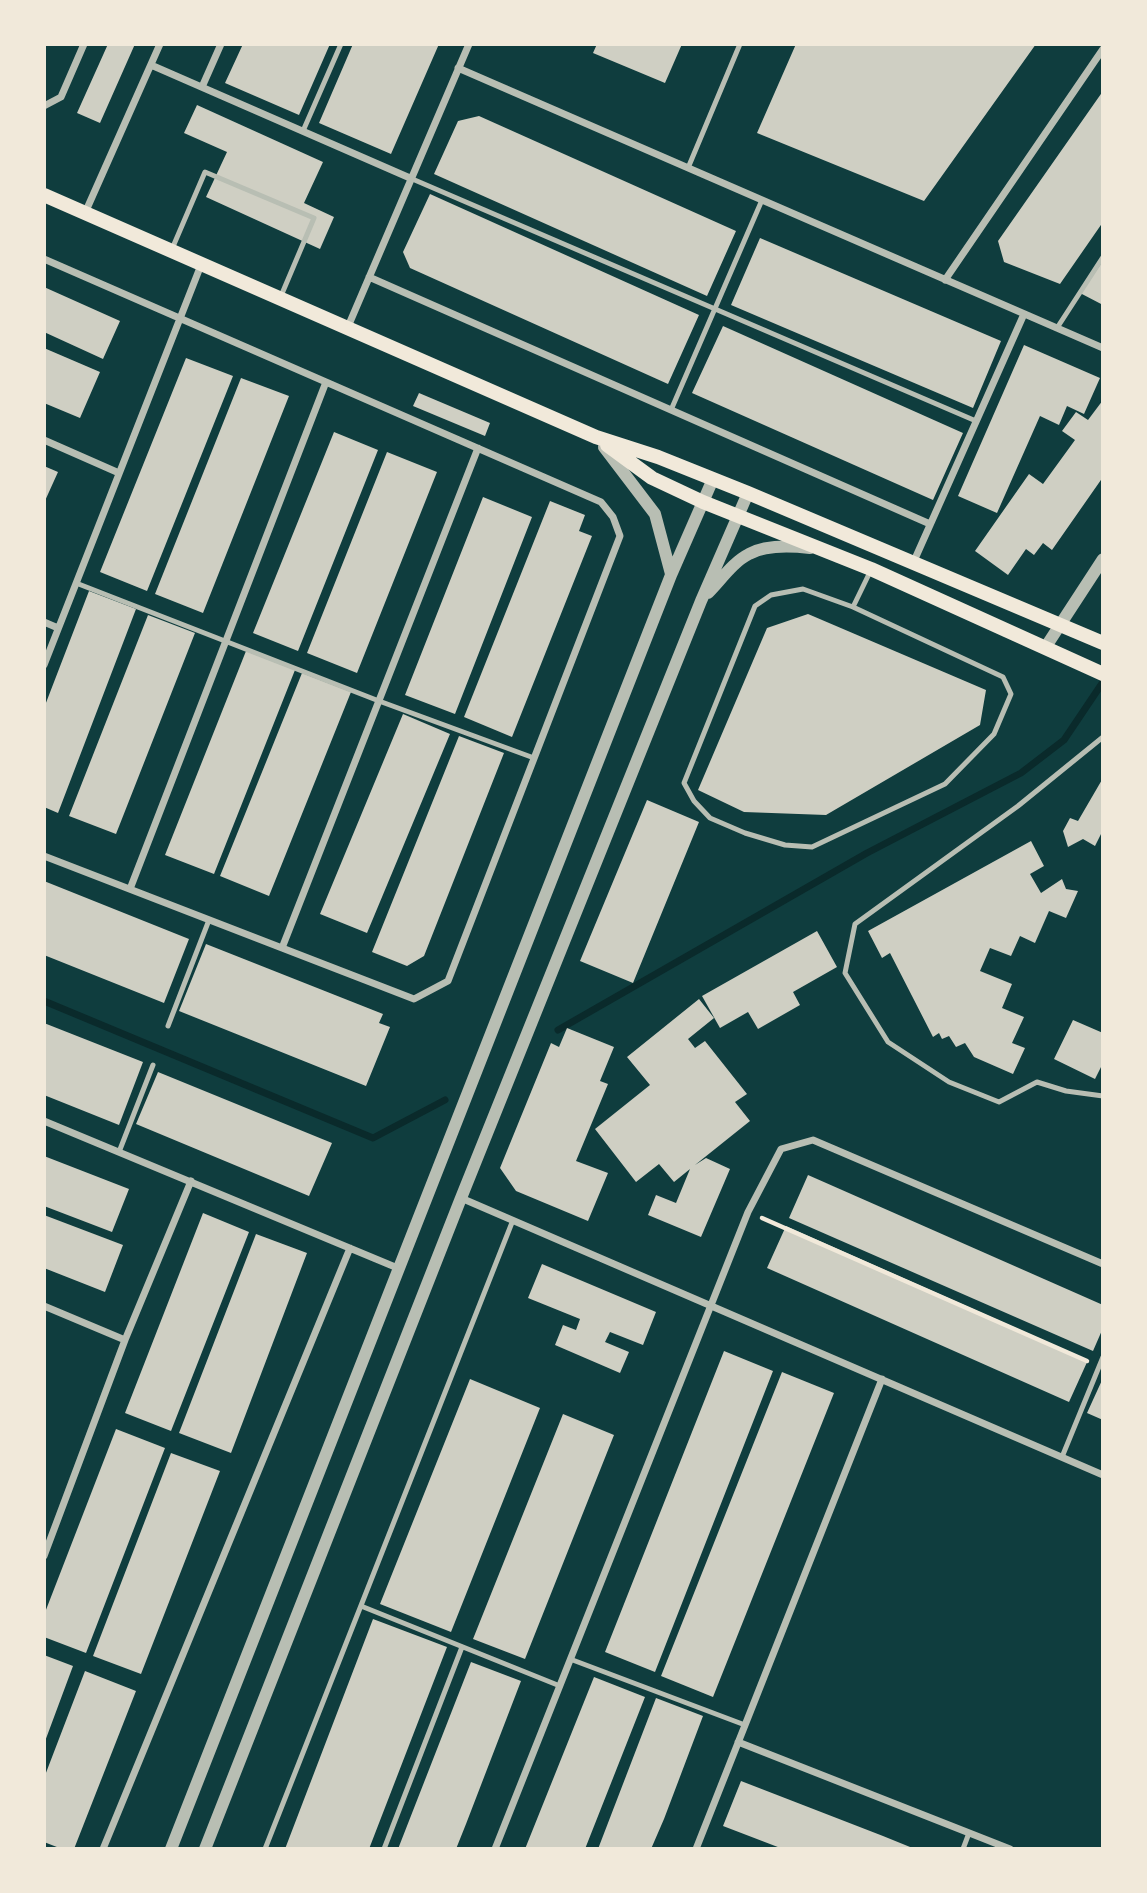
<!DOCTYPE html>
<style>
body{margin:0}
#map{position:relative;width:1147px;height:1893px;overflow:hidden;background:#0f3d3e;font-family:Bitter,serif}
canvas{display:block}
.frame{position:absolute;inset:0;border:46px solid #f1e9da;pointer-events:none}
</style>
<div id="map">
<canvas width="1147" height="1893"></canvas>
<div class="frame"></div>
</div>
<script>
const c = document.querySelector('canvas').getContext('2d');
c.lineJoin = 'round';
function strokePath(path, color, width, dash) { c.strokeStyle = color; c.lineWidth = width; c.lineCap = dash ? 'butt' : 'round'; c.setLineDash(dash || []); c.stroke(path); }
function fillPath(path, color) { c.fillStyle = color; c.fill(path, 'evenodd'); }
strokePath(new Path2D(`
 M 44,1001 L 373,1138 L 445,1100
 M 558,1030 L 867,853 L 1021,773 L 1064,740 L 1103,682`), '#0a2a2b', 7);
fillPath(new Path2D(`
 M 108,44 L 135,44 L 100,123 L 77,113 Z
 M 243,44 L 330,44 L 299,115 L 225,83 Z
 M 353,44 L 439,44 L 391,154 L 319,123 Z
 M 597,44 L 682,44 L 665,83 L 593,53 Z
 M 796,44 L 1036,44 L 924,201 L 757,133 Z
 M 1103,91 L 1103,222 L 1060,284 L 1004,262 L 998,241 Z
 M 197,105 L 323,162 L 304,203 L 334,217 L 320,249 L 206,197 L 227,152 L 184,133 Z
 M 479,116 L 736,231 L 707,296 L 434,174 L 458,121 Z
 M 430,194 L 699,315 L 668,384 L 410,268 L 403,252 Z
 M 760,238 L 1001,341 L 973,408 L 731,305 Z
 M 1103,261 L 1103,305 L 1080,293 Z
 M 44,287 L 120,321 L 103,359 L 44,332 Z
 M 723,326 L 963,433 L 933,500 L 692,393 Z
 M 1024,345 L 1100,378 L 1084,414 L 1067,406 L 1059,425 L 1040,416 L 997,513 L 958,496 Z
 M 44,348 L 100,372 L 80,418 L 44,403 Z
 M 186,358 L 233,376 L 147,591 L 100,572 Z
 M 241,378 L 289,396 L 203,613 L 155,594 Z
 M 419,393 L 490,423 L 485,436 L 413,406 Z
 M 1103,400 L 1103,477 L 1052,550 L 1043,543 L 1034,555 L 1026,549 L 1008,575 L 975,551 L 1029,474 L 1043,484 L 1075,440 L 1062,431 L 1076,412 L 1088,420 Z
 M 334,432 L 378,450 L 298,651 L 253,633 Z
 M 387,452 L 437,472 L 357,673 L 307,653 Z
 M 44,466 L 58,472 L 44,503 Z
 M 483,497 L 532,517 L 455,714 L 405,695 Z
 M 550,501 L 585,515 L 579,531 L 592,536 L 512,737 L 464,717 Z
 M 89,591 L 136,609 L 58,813 L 44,807 L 44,708 Z
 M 808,614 L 986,690 L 980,725 L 826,815 L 744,812 L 698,790 L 767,628 Z
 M 148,615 L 195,633 L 116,834 L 69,816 Z
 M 246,651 L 295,670 L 214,874 L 165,855 Z
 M 302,673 L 351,692 L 269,896 L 220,876 Z
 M 403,714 L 450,734 L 367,933 L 320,914 Z
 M 459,736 L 504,753 L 424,956 L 407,966 L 372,952 Z
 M 1103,778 L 1103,830 L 1095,846 L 1083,839 L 1068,847 L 1063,831 L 1070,818 L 1078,821 Z
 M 647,800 L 699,822 L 633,983 L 580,961 Z
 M 1031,841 L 1044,866 L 1030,874 L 1041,893 L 1062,879 L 1066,889 L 1078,891 L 1066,918 L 1049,911 L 1035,943 L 1020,936 L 1011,956 L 990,948 L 980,971 L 1012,984 L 1002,1008 L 1024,1017 L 1012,1043 L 1025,1048 L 1013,1074 L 974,1057 L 965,1043 L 956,1047 L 949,1036 L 942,1039 L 939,1033 L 933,1037 L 890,953 L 882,958 L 868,931 Z
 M 44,881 L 189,939 L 164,1003 L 44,955 Z
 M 817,931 L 837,967 L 793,992 L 800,1005 L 758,1029 L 748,1012 L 720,1028 L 702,996 Z
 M 206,944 L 383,1014 L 379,1023 L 390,1027 L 366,1086 L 179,1011 Z
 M 699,999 L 714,1018 L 688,1039 L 695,1048 L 705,1041 L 747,1094 L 735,1102 L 750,1121 L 695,1165 L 706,1158 L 730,1169 L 701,1237 L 648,1215 L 656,1195 L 676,1203 L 690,1169 L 674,1182 L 659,1164 L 636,1182 L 595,1129 L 650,1085 L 627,1057 Z
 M 1073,1020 L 1103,1033 L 1103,1063 L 1095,1079 L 1054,1059 Z
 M 44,1023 L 143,1062 L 119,1125 L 44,1095 Z
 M 567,1028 L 614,1047 L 600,1081 L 608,1084 L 576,1161 L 608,1173 L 588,1221 L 516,1191 L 500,1168 L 551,1043 L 559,1047 Z
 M 158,1072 L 332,1143 L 309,1196 L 136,1124 Z
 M 44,1156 L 129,1189 L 112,1232 L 44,1206 Z
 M 808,1175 L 1103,1305 L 1103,1328 L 1093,1351 L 789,1218 Z
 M 203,1213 L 249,1232 L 171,1431 L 125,1413 Z
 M 44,1215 L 123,1245 L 105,1292 L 44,1268 Z
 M 786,1226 L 1088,1360 L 1069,1402 L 767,1268 Z
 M 256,1234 L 307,1253 L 231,1453 L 179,1433 Z
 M 542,1264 L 656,1312 L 643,1345 L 610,1332 L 605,1342 L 629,1352 L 620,1373 L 555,1345 L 563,1325 L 576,1330 L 580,1319 L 528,1298 Z
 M 724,1351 L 773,1371 L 655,1672 L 605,1652 Z
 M 782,1372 L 834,1393 L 713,1697 L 661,1676 Z
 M 1103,1378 L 1103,1420 L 1087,1413 Z
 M 470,1379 L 540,1408 L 451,1632 L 380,1604 Z
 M 563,1414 L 614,1435 L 525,1659 L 473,1639 Z
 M 116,1429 L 165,1448 L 86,1653 L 44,1637 L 44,1615 Z
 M 171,1453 L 220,1471 L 141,1674 L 93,1656 Z
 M 373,1619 L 447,1647 L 369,1849 L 285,1849 Z
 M 44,1655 L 73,1666 L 44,1744 Z
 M 471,1662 L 521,1681 L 466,1824 L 456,1849 L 398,1849 Z
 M 85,1671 L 136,1691 L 74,1849 L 62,1849 L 44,1842 L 44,1778 Z
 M 594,1677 L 645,1697 L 585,1849 L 525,1849 Z
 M 656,1698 L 703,1716 L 664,1819 L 651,1849 L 598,1849 Z
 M 741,1781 L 883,1836 L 915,1849 L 783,1849 L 723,1826 Z`), '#cfcfc3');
strokePath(new Path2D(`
 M 762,1218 L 1087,1361`), '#f1e9da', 4.5);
strokePath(new Path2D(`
 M 303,131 L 341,44
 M 688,168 L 740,44
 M 410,178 L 976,421
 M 172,249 L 205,172 L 314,218 L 281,296
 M 1057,328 L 1103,257
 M 671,410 L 762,200
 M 76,583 L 379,701 L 534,758
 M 803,589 L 853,607 L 1003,677 L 1011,694 L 994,734 L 945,784 L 812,847 L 785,845 L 745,833 L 710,818 L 694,801 L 684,783 L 755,606 L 771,595 Z
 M 853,607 L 870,572
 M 1103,737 L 1018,806 L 855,924 L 845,973 L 888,1042 L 949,1082 L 999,1102 L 1037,1082 L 1066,1091 L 1103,1096
 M 168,1026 L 209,920
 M 119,1152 L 153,1065
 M 1062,1457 L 1103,1357
 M 361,1606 L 560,1686
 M 570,1659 L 745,1725
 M 265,1849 L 513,1220
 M 384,1849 L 462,1647
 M 963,1849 L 969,1833`), '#b8beb3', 5);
strokePath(new Path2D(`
 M 151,65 L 410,178
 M 458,68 L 1103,348
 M 202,87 L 221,44
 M 44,106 L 61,97 L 84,44
 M 85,213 L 160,44
 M 44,259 L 601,502 L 613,517 L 620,536 L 448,981 L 414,999 L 44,856
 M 369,277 L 930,524
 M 945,280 L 1103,49
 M 347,329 L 469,44
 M 44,440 L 119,473
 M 914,561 L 1024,314
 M 44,622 L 58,628
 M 44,665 L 201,265
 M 130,889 L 326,382
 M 282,948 L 478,448
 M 44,1121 L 400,1269
 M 461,1198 L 1103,1475
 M 44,1306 L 125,1340
 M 44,1556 L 125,1340 L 191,1181
 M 738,1742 L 1010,1849
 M 103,1849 L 350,1248
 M 495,1849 L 748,1212 L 781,1149 L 813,1140 L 1103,1264
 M 696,1849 L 882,1379`), '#b8beb3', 7);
strokePath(new Path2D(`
 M 604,447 L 655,514 L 671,574
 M 708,593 C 721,580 733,562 749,554 C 765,545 792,546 810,548
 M 1045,648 L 1103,559
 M 171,1849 L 671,575 L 713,479
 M 205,1849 L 461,1198 L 701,601 L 748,493`), '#b8beb3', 12);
strokePath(new Path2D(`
 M 44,195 L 596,437 L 658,457 L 748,493 L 1103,643
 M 607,445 L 652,478 L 703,502 L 871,569 L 1103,674`), '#f1e9da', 14);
</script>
